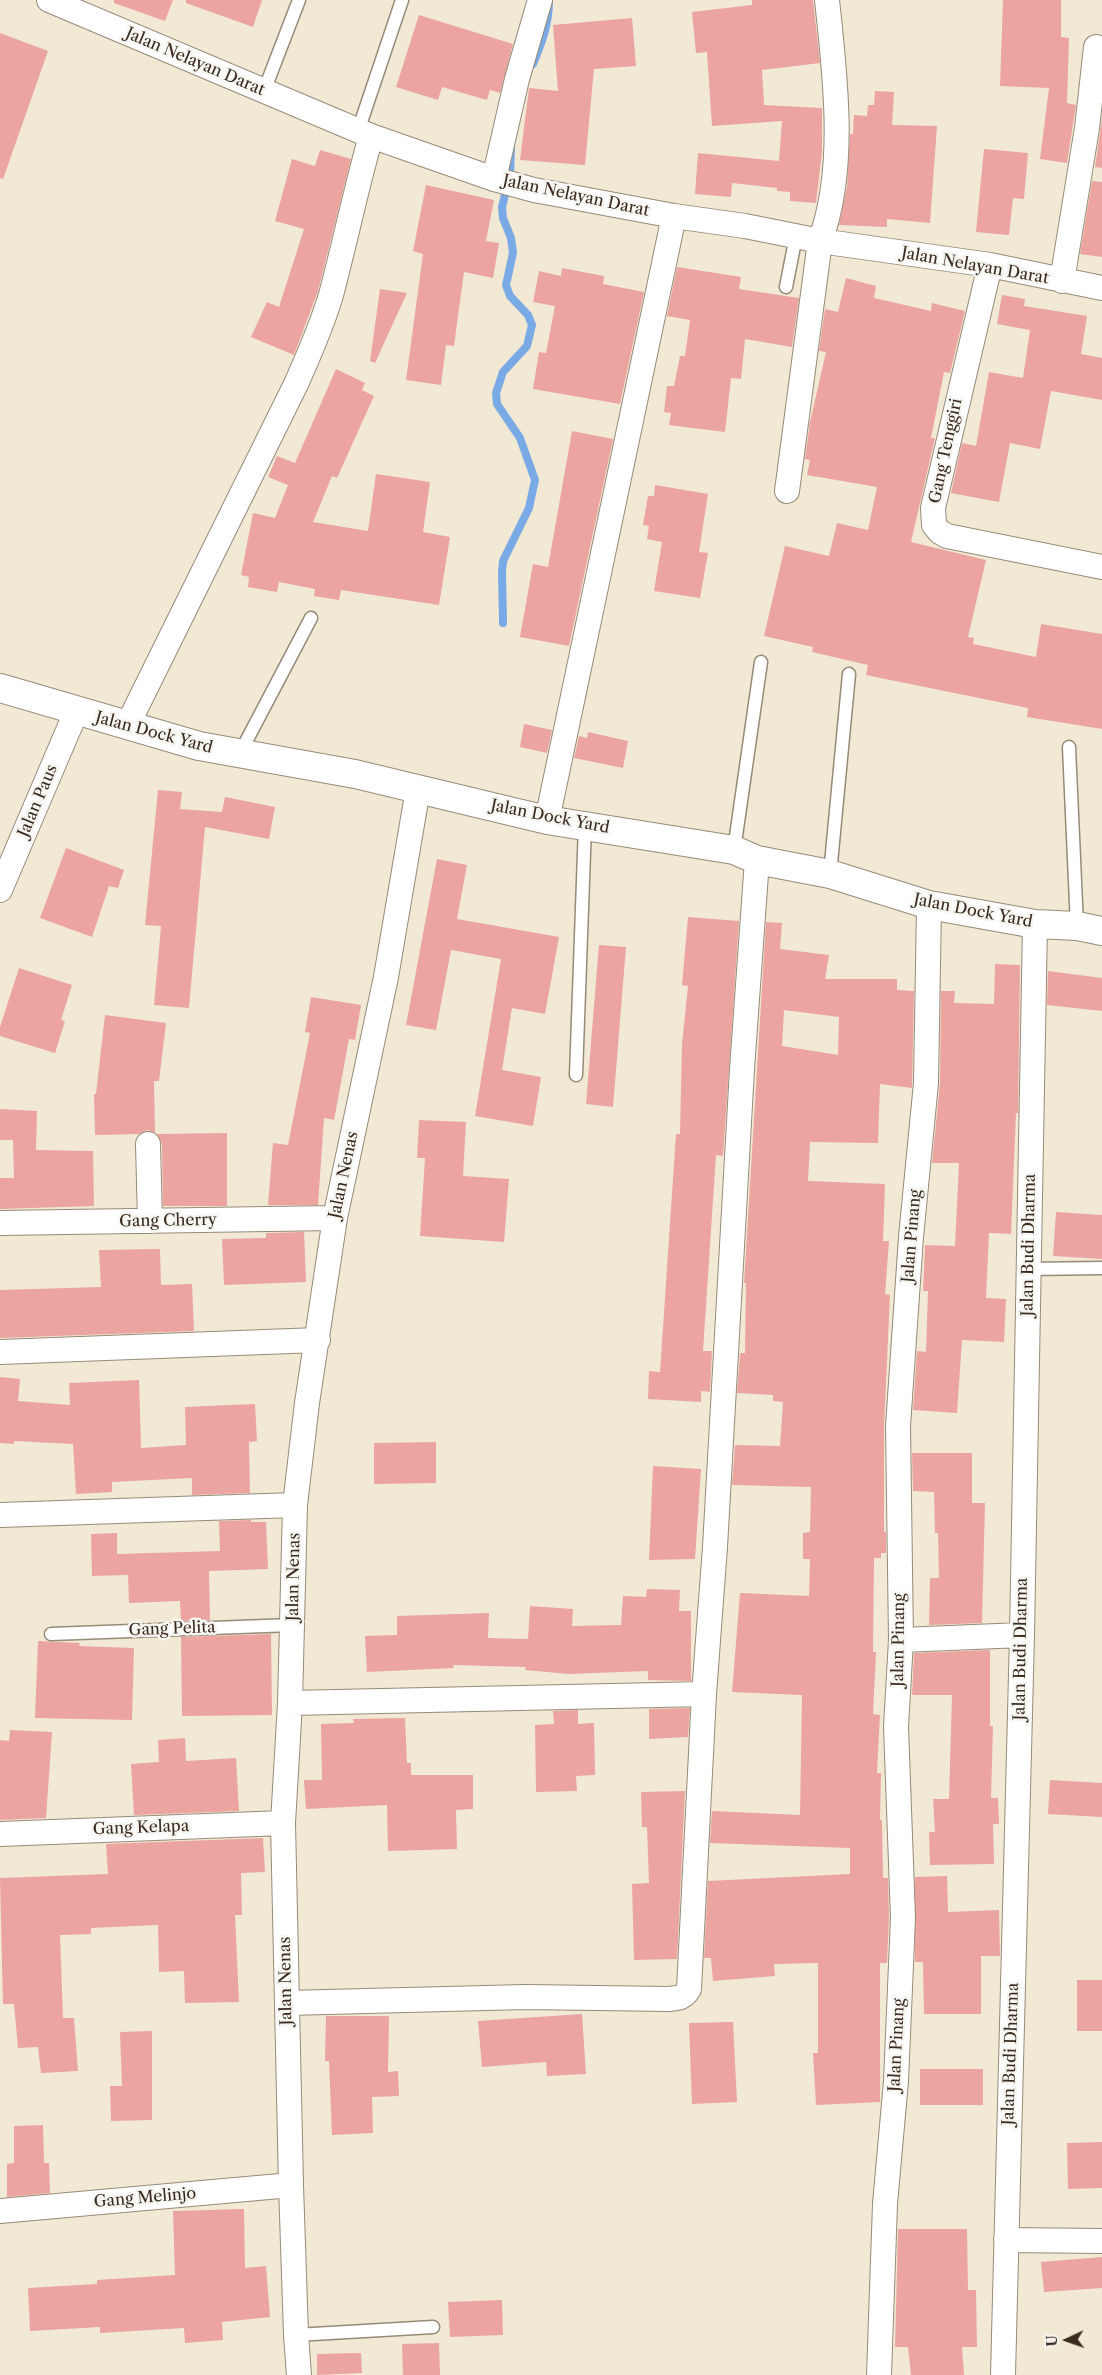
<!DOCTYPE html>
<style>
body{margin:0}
#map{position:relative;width:1102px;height:2375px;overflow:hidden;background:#f1e9d4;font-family:"Libre Caslon Text",serif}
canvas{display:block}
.north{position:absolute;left:1042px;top:2315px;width:50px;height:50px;-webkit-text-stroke:4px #f6f6f2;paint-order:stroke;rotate:267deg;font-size:14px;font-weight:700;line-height:20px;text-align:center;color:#3b2a1e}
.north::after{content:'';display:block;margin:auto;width:18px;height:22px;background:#3b2a1e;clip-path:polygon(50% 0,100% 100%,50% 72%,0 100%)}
</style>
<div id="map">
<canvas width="1102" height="2375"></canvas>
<div class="north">U</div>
</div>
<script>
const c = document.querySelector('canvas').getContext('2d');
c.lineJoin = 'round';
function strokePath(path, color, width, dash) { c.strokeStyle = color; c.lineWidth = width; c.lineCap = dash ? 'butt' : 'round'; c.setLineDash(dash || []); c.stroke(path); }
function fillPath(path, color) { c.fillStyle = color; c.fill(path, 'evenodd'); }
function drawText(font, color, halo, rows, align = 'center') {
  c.font = font + ' "Libre Caslon Text",serif'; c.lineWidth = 5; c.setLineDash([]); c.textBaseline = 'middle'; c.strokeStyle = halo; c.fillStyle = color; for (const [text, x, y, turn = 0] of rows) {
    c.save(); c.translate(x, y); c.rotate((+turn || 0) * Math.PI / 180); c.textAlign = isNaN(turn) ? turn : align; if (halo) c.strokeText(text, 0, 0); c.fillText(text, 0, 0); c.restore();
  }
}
strokePath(new Path2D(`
 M 533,64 C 542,42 549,24 549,1
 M 503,623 L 502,572 L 503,561 L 529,508 L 535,480 L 520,438 L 497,404 L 496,393 L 503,372 L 527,346 L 532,325 L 528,315 L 510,296 L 506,285 L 513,253 L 511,238 L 503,218 L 502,207 L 510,174 L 511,149`), '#7aaae5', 8);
fillPath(new Path2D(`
 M 114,0 L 173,0 L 165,21 L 114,3 Z
 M 186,0 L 262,0 L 253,27 L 186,3 Z
 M 752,0 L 813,0 L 820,63 L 762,70 L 764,105 L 822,108 L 822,152 L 816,203 L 790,201 L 790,192 L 777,191 L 777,188 L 732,183 L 731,197 L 695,194 L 698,153 L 779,161 L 782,121 L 712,126 L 707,52 L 696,53 L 692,12 L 752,5 Z
 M 1003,0 L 1061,0 L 1061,37 L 1069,38 L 1067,103 L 1076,105 L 1067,163 L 1040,159 L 1049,88 L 1000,86 Z
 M 419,15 L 513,44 L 500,93 L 490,90 L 487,100 L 442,87 L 438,100 L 396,87 Z
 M 632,18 L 636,66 L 594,69 L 585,165 L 520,160 L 529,88 L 558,91 L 553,25 Z
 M 0,33 L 48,51 L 3,179 L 0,178 Z
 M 875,91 L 894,92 L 892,125 L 937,126 L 930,223 L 887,219 L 887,227 L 839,225 L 847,186 L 850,134 L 853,134 L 854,115 L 867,116 L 868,105 L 874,105 Z
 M 1102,118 L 1102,168 L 1095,167 Z
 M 984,149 L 1028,153 L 1024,199 L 1013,198 L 1009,235 L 976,232 Z
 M 320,150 L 351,159 L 318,291 L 294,355 L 251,337 L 267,302 L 279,307 L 304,229 L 275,221 L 292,159 L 315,166 Z
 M 1092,181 L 1102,182 L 1102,257 L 1080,254 Z
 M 426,185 L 494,200 L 486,241 L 499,243 L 493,278 L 464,272 L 454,346 L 446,345 L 441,385 L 406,380 L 423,254 L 413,251 Z
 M 677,267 L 741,277 L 739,289 L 799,298 L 792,347 L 745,339 L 741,379 L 731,378 L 725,432 L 669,425 L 671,413 L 664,412 L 667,386 L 674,386 L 680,356 L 685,356 L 690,320 L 667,316 Z
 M 562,268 L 604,276 L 603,284 L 644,292 L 620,404 L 533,389 L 539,352 L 546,353 L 555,306 L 533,302 L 539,271 L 561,276 Z
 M 846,278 L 876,286 L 874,298 L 931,311 L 932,303 L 965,311 L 950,373 L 944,372 L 931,438 L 935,438 L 911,542 L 986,560 L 968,637 L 974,638 L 973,644 L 1036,657 L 1041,624 L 1102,634 L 1102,729 L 1027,717 L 1028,708 L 866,675 L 868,665 L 812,652 L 813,647 L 764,636 L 785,546 L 829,556 L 837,523 L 868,530 L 877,487 L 807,475 L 810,460 L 805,459 L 810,422 L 826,352 L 819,351 L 825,309 L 838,312 Z
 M 380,289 L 407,293 L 375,363 L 370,361 Z
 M 1002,295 L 1025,299 L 1024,306 L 1087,316 L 1081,354 L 1102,358 L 1102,400 L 1051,391 L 1040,449 L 1010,443 L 999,502 L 951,493 L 962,443 L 976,446 L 989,372 L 1023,378 L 1030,330 L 997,324 Z
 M 336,369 L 365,383 L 362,390 L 374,396 L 337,478 L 332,476 L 313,522 L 368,531 L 376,474 L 430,482 L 423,532 L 450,537 L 439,605 L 341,590 L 339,600 L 314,596 L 315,589 L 279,582 L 277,592 L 248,587 L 249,577 L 241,575 L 253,513 L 275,518 L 288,485 L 268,477 L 277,456 L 295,463 Z
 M 572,431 L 613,439 L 569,646 L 520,637 L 533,564 L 548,567 Z
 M 655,485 L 708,494 L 699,552 L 708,553 L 700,598 L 654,591 L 662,542 L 647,539 L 649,526 L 643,525 L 648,496 L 654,496 Z
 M 524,724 L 552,730 L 547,753 L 520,747 Z
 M 588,732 L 628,741 L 623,768 L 574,758 L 579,736 L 587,738 Z
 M 158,790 L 182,792 L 180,809 L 222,812 L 225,797 L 275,807 L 269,839 L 205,827 L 189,1008 L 154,1005 L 161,926 L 145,925 Z
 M 66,848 L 124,870 L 118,888 L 109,886 L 92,937 L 40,918 Z
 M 437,859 L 467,865 L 457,919 L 559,937 L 545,1014 L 512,1008 L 502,1070 L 541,1077 L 533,1126 L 475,1116 L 501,959 L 451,950 L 436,1030 L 406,1025 Z
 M 688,917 L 739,921 L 723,1156 L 716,1155 L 703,1351 L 712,1351 L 710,1392 L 701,1391 L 701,1402 L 648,1399 L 649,1371 L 660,1372 L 676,1134 L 680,1134 L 682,1044 L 688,986 L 682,985 Z
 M 766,922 L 782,923 L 780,949 L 829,955 L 825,979 L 897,979 L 897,990 L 914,991 L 912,1088 L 880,1084 L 878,1143 L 810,1142 L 808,1181 L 885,1184 L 883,1241 L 889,1241 L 885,1294 L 890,1295 L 884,1426 L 884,1532 L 886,1532 L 886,1553 L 881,1553 L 881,1558 L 874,1558 L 873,1652 L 876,1652 L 873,1714 L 880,1715 L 877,1773 L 881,1773 L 880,1820 L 882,1820 L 883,1878 L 888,1878 L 889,1918 L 887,1963 L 880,1963 L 880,2102 L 816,2105 L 813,2053 L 818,2053 L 818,1963 L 774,1964 L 775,1976 L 713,1981 L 711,1958 L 704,1958 L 708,1881 L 850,1874 L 850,1848 L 710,1843 L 712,1811 L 800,1815 L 802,1695 L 732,1692 L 740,1593 L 809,1596 L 810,1559 L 803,1559 L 803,1533 L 810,1532 L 811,1487 L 732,1485 L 735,1445 L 780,1446 L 783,1402 L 773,1401 L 773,1395 L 737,1393 L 740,1353 L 745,1353 L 746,1283 L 744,1283 ZM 784,1010 L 839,1017 L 838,1055 L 782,1046 Z
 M 599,945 L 626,947 L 613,1107 L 586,1104 Z
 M 995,964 L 1020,965 L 1018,1113 L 1016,1113 L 1011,1234 L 989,1233 L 986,1298 L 1006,1299 L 1004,1342 L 962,1340 L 957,1413 L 913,1410 L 917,1351 L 926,1352 L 928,1291 L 923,1291 L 925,1245 L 955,1246 L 959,1163 L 932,1163 L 940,1083 L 941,991 L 955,991 L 954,1003 L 994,1004 Z
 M 19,968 L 72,985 L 61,1020 L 65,1021 L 55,1053 L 0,1036 L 0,1027 Z
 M 1048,971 L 1102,978 L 1102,1011 L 1047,1005 Z
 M 311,997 L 361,1005 L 355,1040 L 349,1039 L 334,1120 L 324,1118 L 318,1205 L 268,1205 L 273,1143 L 288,1145 L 310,1033 L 305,1032 Z
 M 105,1015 L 166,1023 L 159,1081 L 154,1081 L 155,1133 L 147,1130 L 139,1134 L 95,1135 L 94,1094 L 96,1094 Z
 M 0,1109 L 37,1111 L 36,1150 L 93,1151 L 94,1206 L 0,1209 L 0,1178 L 14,1178 L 13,1140 L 0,1140 Z
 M 419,1120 L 466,1122 L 463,1176 L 509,1179 L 504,1242 L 420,1236 L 425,1158 L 417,1158 Z
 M 227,1133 L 227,1206 L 163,1206 L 162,1144 L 157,1134 Z
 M 1056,1212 L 1102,1215 L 1102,1259 L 1053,1256 Z
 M 304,1232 L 306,1282 L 224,1285 L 222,1239 L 266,1238 L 266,1233 Z
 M 160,1249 L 161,1285 L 192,1284 L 194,1331 L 0,1338 L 0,1290 L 101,1287 L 99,1250 Z
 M 0,1377 L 20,1379 L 18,1401 L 70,1405 L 69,1383 L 139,1380 L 141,1448 L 186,1445 L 185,1407 L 255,1404 L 257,1441 L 249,1442 L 250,1493 L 192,1495 L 192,1478 L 112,1482 L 112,1492 L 76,1494 L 73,1444 L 14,1441 L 14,1444 L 0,1443 Z
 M 436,1442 L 436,1483 L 374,1484 L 374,1443 Z
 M 912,1453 L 972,1453 L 972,1503 L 985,1503 L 982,1623 L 929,1625 L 930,1578 L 939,1578 L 938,1533 L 935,1533 L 934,1492 L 913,1491 Z
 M 653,1466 L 701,1469 L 695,1559 L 649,1560 Z
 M 251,1520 L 251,1522 L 266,1522 L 268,1569 L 209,1571 L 210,1620 L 181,1621 L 180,1601 L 129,1603 L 128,1575 L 92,1576 L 91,1534 L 117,1533 L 117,1554 L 220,1551 L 219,1521 Z
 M 647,1589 L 680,1590 L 679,1611 L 691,1611 L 691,1681 L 648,1680 L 648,1671 L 569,1674 L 525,1670 L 526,1667 L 453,1665 L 454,1668 L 367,1672 L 365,1636 L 397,1635 L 397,1616 L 489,1613 L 488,1638 L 528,1639 L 530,1606 L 573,1609 L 572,1626 L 621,1625 L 623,1596 L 646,1597 Z
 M 271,1634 L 272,1715 L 182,1716 L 181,1637 Z
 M 38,1641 L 80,1643 L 79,1646 L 134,1648 L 132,1720 L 35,1718 Z
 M 990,1650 L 990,1726 L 993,1726 L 991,1798 L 998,1798 L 999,1824 L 993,1824 L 994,1864 L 930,1865 L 929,1832 L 935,1832 L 933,1799 L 949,1799 L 952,1695 L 912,1695 L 914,1653 Z
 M 690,1708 L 688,1737 L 649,1739 L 649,1709 Z
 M 578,1710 L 578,1724 L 594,1723 L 595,1775 L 576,1776 L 577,1791 L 536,1792 L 535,1725 L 554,1724 L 553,1711 Z
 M 405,1718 L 407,1763 L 411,1763 L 411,1775 L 473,1775 L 473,1809 L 456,1810 L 457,1849 L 388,1851 L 387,1805 L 306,1809 L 304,1780 L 322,1780 L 321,1724 L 354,1723 L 353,1719 Z
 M 10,1730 L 52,1732 L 46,1818 L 0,1820 L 0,1740 L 9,1741 Z
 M 185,1738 L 186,1761 L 236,1758 L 239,1811 L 134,1815 L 131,1764 L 159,1762 L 158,1740 Z
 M 1050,1780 L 1102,1783 L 1102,1817 L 1048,1814 Z
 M 685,1791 L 677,1959 L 634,1960 L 632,1884 L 649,1883 L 647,1827 L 642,1827 L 641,1792 Z
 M 263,1838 L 265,1872 L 241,1873 L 242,1915 L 235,1915 L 239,2002 L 185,2003 L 184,1971 L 159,1972 L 158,1925 L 91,1928 L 91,1934 L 60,1935 L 63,2018 L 74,2018 L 78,2071 L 41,2073 L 38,2047 L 18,2048 L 14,2004 L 3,2004 L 0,1878 L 108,1874 L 106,1844 Z
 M 947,1876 L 948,1912 L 999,1910 L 1000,1956 L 981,1956 L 981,2014 L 924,2014 L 923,1962 L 915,1962 L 915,1877 Z
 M 1077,1980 L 1102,1980 L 1102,2031 L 1077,2031 Z
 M 582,2014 L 586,2074 L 547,2076 L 546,2062 L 482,2067 L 478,2021 Z
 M 326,2016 L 389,2016 L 388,2072 L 398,2071 L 399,2096 L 372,2097 L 373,2133 L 332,2135 L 329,2061 L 325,2061 Z
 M 733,2022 L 737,2102 L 692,2104 L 689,2023 Z
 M 152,2031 L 152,2120 L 111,2121 L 110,2086 L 122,2086 L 120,2032 Z
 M 920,2069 L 983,2069 L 983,2105 L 920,2105 Z
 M 43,2125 L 44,2163 L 49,2163 L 50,2193 L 7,2197 L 7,2164 L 14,2163 L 14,2126 Z
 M 1102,2142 L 1102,2188 L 1068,2189 L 1067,2143 Z
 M 244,2209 L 245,2268 L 266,2266 L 270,2317 L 222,2322 L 223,2340 L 185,2343 L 184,2328 L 100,2333 L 100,2327 L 30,2331 L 28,2288 L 97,2284 L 97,2280 L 175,2275 L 173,2211 Z
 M 898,2229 L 967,2229 L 968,2290 L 976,2290 L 977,2347 L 962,2347 L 964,2375 L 911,2375 L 908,2347 L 895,2347 Z
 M 1102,2257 L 1102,2288 L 1044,2292 L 1041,2262 Z
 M 502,2300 L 503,2335 L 450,2337 L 448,2302 Z
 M 439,2343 L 440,2375 L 403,2375 L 402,2344 Z
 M 361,2353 L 362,2373 L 317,2375 L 317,2354 Z`), '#eba4a0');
const service = new Path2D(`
 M 264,91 L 299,0
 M 358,131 L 402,0
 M 786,287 L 796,236
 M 1069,747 L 1077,926
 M 240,753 L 311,618
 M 734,850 L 761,662
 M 830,874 L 849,674
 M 576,1075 L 585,825
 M 1029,1269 L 1102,1268
 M 51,1634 L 292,1625
 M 296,2335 L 433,2327`);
const minor = new Path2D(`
 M 49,0 L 371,136 L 494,179 L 534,190 L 674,216 L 745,226 L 820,241 L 990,265 L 1102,288
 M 494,179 L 517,79 L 540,0
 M 990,265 L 933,508 L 934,525 L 940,532 L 947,536 L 1102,567
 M 1062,281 L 1087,128 L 1096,47
 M 787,491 L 820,241 C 847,169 835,75 827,0
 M 127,726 L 296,384 C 309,355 322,325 331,295 C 345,242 356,189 371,136
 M 547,820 L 674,216
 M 0,890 L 76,712
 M 148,1144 L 150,1221
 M 0,1223 L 335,1218
 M 0,1352 L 318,1340
 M 0,1515 L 295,1505
 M 901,1640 L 1022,1635
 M 290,1703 L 704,1694
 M 0,1834 L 283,1823
 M 287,2003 L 525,1997 L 669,1999 C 678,1998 684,1998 689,1989 L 704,1694 L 715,1547 L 742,1069 L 757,860
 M 0,2211 L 291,2185
 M 1006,2240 L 1102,2241
 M 299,2375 L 296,2335 L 291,2185 L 283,1823 L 290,1703 L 295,1505 L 307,1403 L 335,1218 L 386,977 L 418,789
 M 879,2375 L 885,2204 L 896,2081 L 903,1918 L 896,1727 L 901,1640 L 898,1426 L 911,1237 L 926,1083 L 929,905
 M 1003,2375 L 1022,1635 L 1035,924`);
const tertiary = new Path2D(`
 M 0,688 L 199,746 L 355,774 L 547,820 L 734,850 L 757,860 L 830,874 L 929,905 L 1035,924 L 1077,926 L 1102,931`);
strokePath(service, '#968a79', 15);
strokePath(minor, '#968a79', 26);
strokePath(tertiary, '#968a79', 30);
strokePath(service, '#fff', 12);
strokePath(minor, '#fff', 24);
strokePath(tertiary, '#fff', 28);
drawText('16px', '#3b2a1e', '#f6f6f2', [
 ["Jalan Nelayan Darat",195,62,23],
 ["Jalan Nelayan Darat",576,196,12],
 ["Jalan Nelayan Darat",975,266,10],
 ["Gang Tenggiri",946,451,-78],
 ["Jalan Dock Yard",154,733,15],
 ["Jalan Paus",38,801,-67],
 ["Jalan Dock Yard",550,817,11],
 ["Jalan Dock Yard",973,911,11],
 ["Jalan Nenas",344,1175,-78],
 ["Gang Cherry",168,1221,-1],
 ["Jalan Pinang",912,1236,-85],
 ["Jalan Budi Dharma",1029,1245,-89],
 ["Jalan Nenas",294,1577,-89],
 ["Gang Pelita",172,1629,-2],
 ["Jalan Pinang",899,1640,-89],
 ["Jalan Budi Dharma",1021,1649,-89],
 ["Gang Kelapa",141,1828,-2],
 ["Jalan Nenas",286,1981,-91],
 ["Jalan Pinang",897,2045,-87],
 ["Jalan Budi Dharma",1011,2054,-88],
 ["Gang Melinjo",145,2198,-5]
]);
</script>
